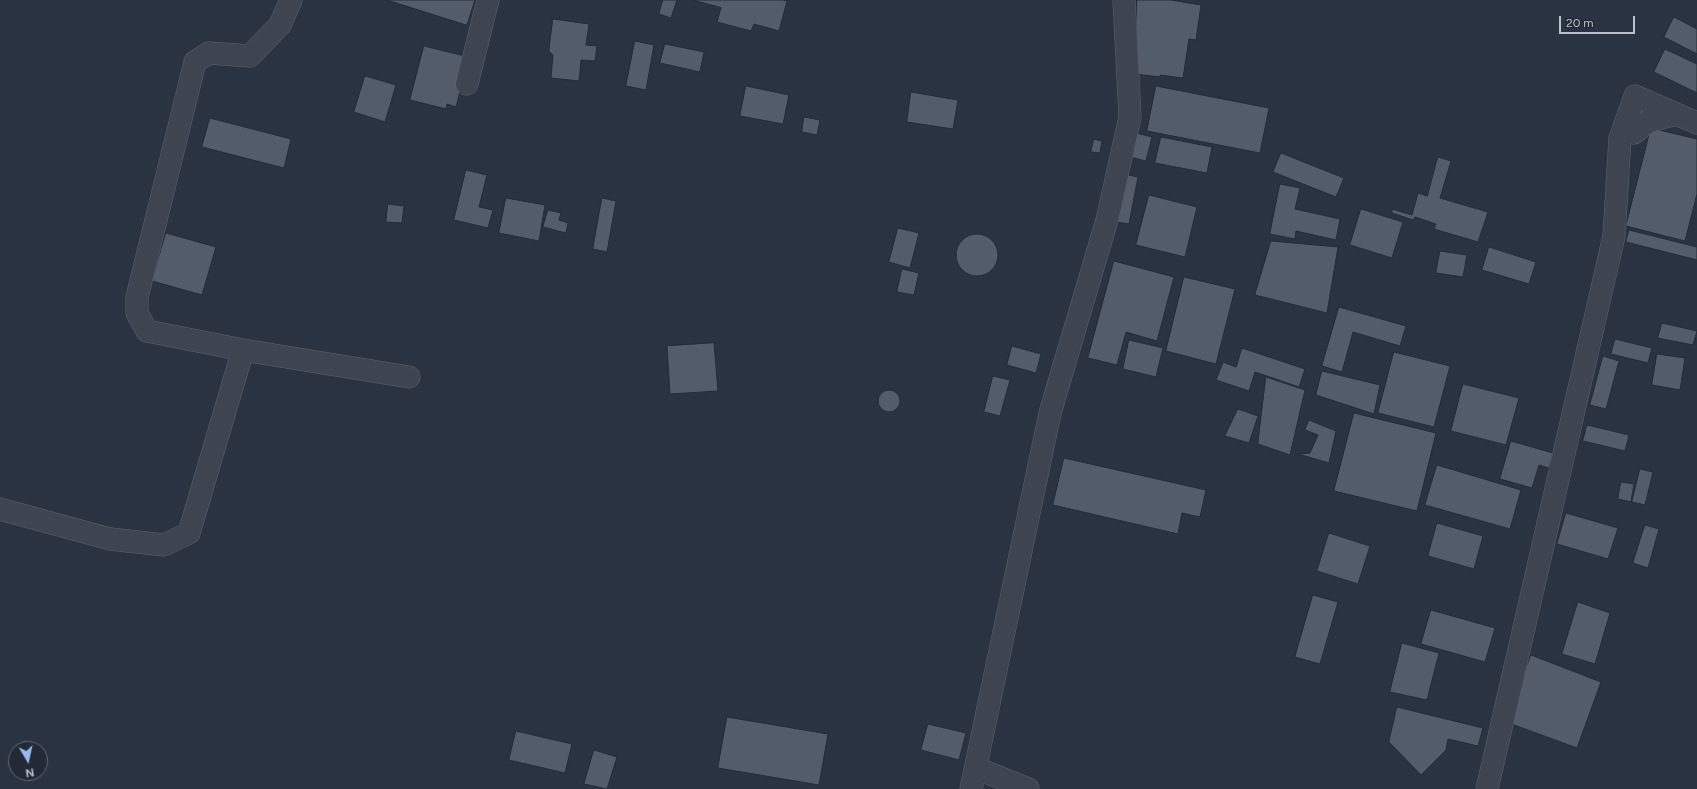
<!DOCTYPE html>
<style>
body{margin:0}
#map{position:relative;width:1697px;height:789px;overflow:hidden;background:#2a3341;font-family:Figtree,sans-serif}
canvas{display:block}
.north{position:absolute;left:8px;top:741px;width:40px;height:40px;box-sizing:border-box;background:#222a36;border:1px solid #5f6672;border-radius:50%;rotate:171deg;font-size:11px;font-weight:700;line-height:16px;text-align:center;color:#bbc1cb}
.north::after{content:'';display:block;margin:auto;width:14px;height:18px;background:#9bbbef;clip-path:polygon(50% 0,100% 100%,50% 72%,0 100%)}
.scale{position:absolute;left:1559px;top:16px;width:76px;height:18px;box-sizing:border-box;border:2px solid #bbc1cb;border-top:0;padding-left:5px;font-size:12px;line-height:14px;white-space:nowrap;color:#bbc1cb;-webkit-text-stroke:3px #222a36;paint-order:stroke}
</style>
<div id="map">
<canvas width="1697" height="789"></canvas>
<div class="north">N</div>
<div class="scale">20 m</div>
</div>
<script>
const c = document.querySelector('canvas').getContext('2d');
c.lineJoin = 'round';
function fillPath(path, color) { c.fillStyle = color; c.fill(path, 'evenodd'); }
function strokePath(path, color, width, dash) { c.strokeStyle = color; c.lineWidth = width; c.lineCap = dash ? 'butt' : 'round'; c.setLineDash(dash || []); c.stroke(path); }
const building = new Path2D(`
 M 387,0 L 475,0 L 467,25 Z
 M 663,0 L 677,0 L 671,18 L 659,14 Z
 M 693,0 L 783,0 L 787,1 L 779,31 L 754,24 L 751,31 L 717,22 L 721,8 Z
 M 1137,0 L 1171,0 L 1201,5 L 1196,40 L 1189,39 L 1183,78 L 1160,75 L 1160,77 L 1135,74 Z
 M 1674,17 L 1697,29 L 1697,54 L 1664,37 Z
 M 553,19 L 589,24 L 586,45 L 597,46 L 595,61 L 581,60 L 579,81 L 551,78 L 553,55 L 549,51 Z
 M 635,41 L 654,45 L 646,90 L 626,86 Z
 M 665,44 L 704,52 L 700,72 L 660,63 Z
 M 424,46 L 469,57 L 456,107 L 447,104 L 446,109 L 410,100 Z
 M 1665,49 L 1697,64 L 1697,93 L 1654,72 Z
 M 365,76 L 396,85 L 385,122 L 354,112 Z
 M 746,86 L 789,95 L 783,124 L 740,116 Z
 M 1156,86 L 1269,108 L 1260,153 L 1147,131 Z
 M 911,92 L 958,100 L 953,129 L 907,122 Z
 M 804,117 L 820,120 L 817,135 L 802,132 Z
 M 210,118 L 291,139 L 284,168 L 202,147 Z
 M 1651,128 L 1697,139 L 1697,194 L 1685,241 L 1626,226 Z
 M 1136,133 L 1152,137 L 1146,161 L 1130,157 Z
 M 1161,137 L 1212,147 L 1207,173 L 1155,163 Z
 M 1094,139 L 1102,141 L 1100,153 L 1091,152 Z
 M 1281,153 L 1344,178 L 1336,197 L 1273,172 Z
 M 1438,157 L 1451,161 L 1440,198 L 1488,212 L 1478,242 L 1434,229 L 1436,224 L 1415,217 L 1413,220 L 1392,213 L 1392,209 L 1412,215 L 1418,193 L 1427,196 Z
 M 466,170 L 487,175 L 479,207 L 493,210 L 488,228 L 454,220 Z
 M 1119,173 L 1138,177 L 1129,224 L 1111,221 Z
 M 1280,184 L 1300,188 L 1295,209 L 1340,219 L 1336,240 L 1296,231 L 1295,239 L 1270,234 Z
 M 1149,195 L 1197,207 L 1185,257 L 1136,245 Z
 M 506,198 L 545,205 L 539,241 L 499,233 Z
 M 602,198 L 616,201 L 607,252 L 593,249 Z
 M 388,204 L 404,206 L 402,223 L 386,222 Z
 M 1361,209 L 1403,222 L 1392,258 L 1350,245 Z
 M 548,210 L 561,213 L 559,220 L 568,223 L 566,233 L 543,227 Z
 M 898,228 L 919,233 L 910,268 L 889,262 Z
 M 1629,230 L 1697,247 L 1697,260 L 1626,242 Z
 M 166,233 L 216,247 L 202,295 L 152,281 Z
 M956 255a21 21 0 1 1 42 0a21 21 0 1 1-42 0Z
 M 1271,241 L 1338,247 L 1327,313 L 1255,295 Z
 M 1489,247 L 1536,262 L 1529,284 L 1482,270 Z
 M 1440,251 L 1467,255 L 1463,277 L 1436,273 Z
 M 1114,261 L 1174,277 L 1157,341 L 1126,332 L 1117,365 L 1088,358 Z
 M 902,269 L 919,273 L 914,295 L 897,292 Z
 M 1184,277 L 1235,289 L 1216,364 L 1166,351 Z
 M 1339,307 L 1406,326 L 1400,346 L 1353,332 L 1342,372 L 1322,366 Z
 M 1662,323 L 1697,331 L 1693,345 L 1658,338 Z
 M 1615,339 L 1652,348 L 1648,363 L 1611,354 Z
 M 1129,340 L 1163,348 L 1156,377 L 1123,369 Z
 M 714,343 L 718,391 L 670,394 L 667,346 Z
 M 1012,346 L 1041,354 L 1036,373 L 1007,365 Z
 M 1242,348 L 1305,369 L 1299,387 L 1255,372 L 1249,391 L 1216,380 L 1223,362 L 1236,367 Z
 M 1394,352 L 1450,366 L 1434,427 L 1378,413 Z
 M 1657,354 L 1685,358 L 1680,390 L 1652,385 Z
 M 1603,356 L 1619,361 L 1606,409 L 1590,405 Z
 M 1322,371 L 1380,385 L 1374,414 L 1316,395 Z
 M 993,376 L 1010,380 L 1000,416 L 984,412 Z
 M 1266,377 L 1305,390 L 1290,455 L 1258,444 Z
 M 1463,384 L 1519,398 L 1506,445 L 1451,431 Z
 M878 401a11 11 0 1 1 22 0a11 11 0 1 1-22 0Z
 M 1238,409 L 1258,416 L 1249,443 L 1225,436 Z
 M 1354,413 L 1436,433 L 1417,511 L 1334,491 Z
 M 1309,420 L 1336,431 L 1329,463 L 1298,454 L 1310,453 L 1318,435 L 1305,430 Z
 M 1587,425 L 1629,435 L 1625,451 L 1583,441 Z
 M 1511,441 L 1553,453 L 1549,468 L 1539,465 L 1532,488 L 1500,479 Z
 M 1064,458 L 1206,490 L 1200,517 L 1182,513 L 1178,534 L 1053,505 Z
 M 1437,465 L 1521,490 L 1510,529 L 1425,505 Z
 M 1640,469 L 1653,472 L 1645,505 L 1632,502 Z
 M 1621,482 L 1634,484 L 1631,502 L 1618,499 Z
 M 1566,513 L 1618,528 L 1608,559 L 1557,544 Z
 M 1437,523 L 1483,536 L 1474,569 L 1428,556 Z
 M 1645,525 L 1659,529 L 1648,568 L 1633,563 Z
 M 1329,533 L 1370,546 L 1358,584 L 1317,571 Z
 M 1313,595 L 1338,602 L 1320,664 L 1295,657 Z
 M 1578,602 L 1610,613 L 1595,664 L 1562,654 Z
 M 1431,610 L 1495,628 L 1485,662 L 1421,644 Z
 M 1402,643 L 1439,653 L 1427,700 L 1390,692 Z
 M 1531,655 L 1601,682 L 1577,748 L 1506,722 Z
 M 1397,707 L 1483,728 L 1478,746 L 1448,739 L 1446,750 L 1421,775 L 1389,742 Z
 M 727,717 L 828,734 L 819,785 L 718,768 Z
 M 928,724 L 966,733 L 959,760 L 921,750 Z
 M 516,731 L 572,744 L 565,773 L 509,760 Z
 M 594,750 L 617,757 L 607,789 L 584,784 Z`);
fillPath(building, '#535c6b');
strokePath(building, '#242c38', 1);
const minor = new Path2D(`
 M 291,0 L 280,25 L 250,56 L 209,53 L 195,62 L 137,297 L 137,313 L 147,331 L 243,350 L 409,377
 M 467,84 L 488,0
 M 1634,133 L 1649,121 L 1676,114
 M 0,509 L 110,539 L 164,545 L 189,533 L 243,350
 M 976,768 L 1028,789
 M 971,789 L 1050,413 L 1107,220 L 1130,117 L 1124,0
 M 1487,789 L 1614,236 L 1620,138 L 1635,96 L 1697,123`);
strokePath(minor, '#5c636e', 23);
strokePath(minor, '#3e4551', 22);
</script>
